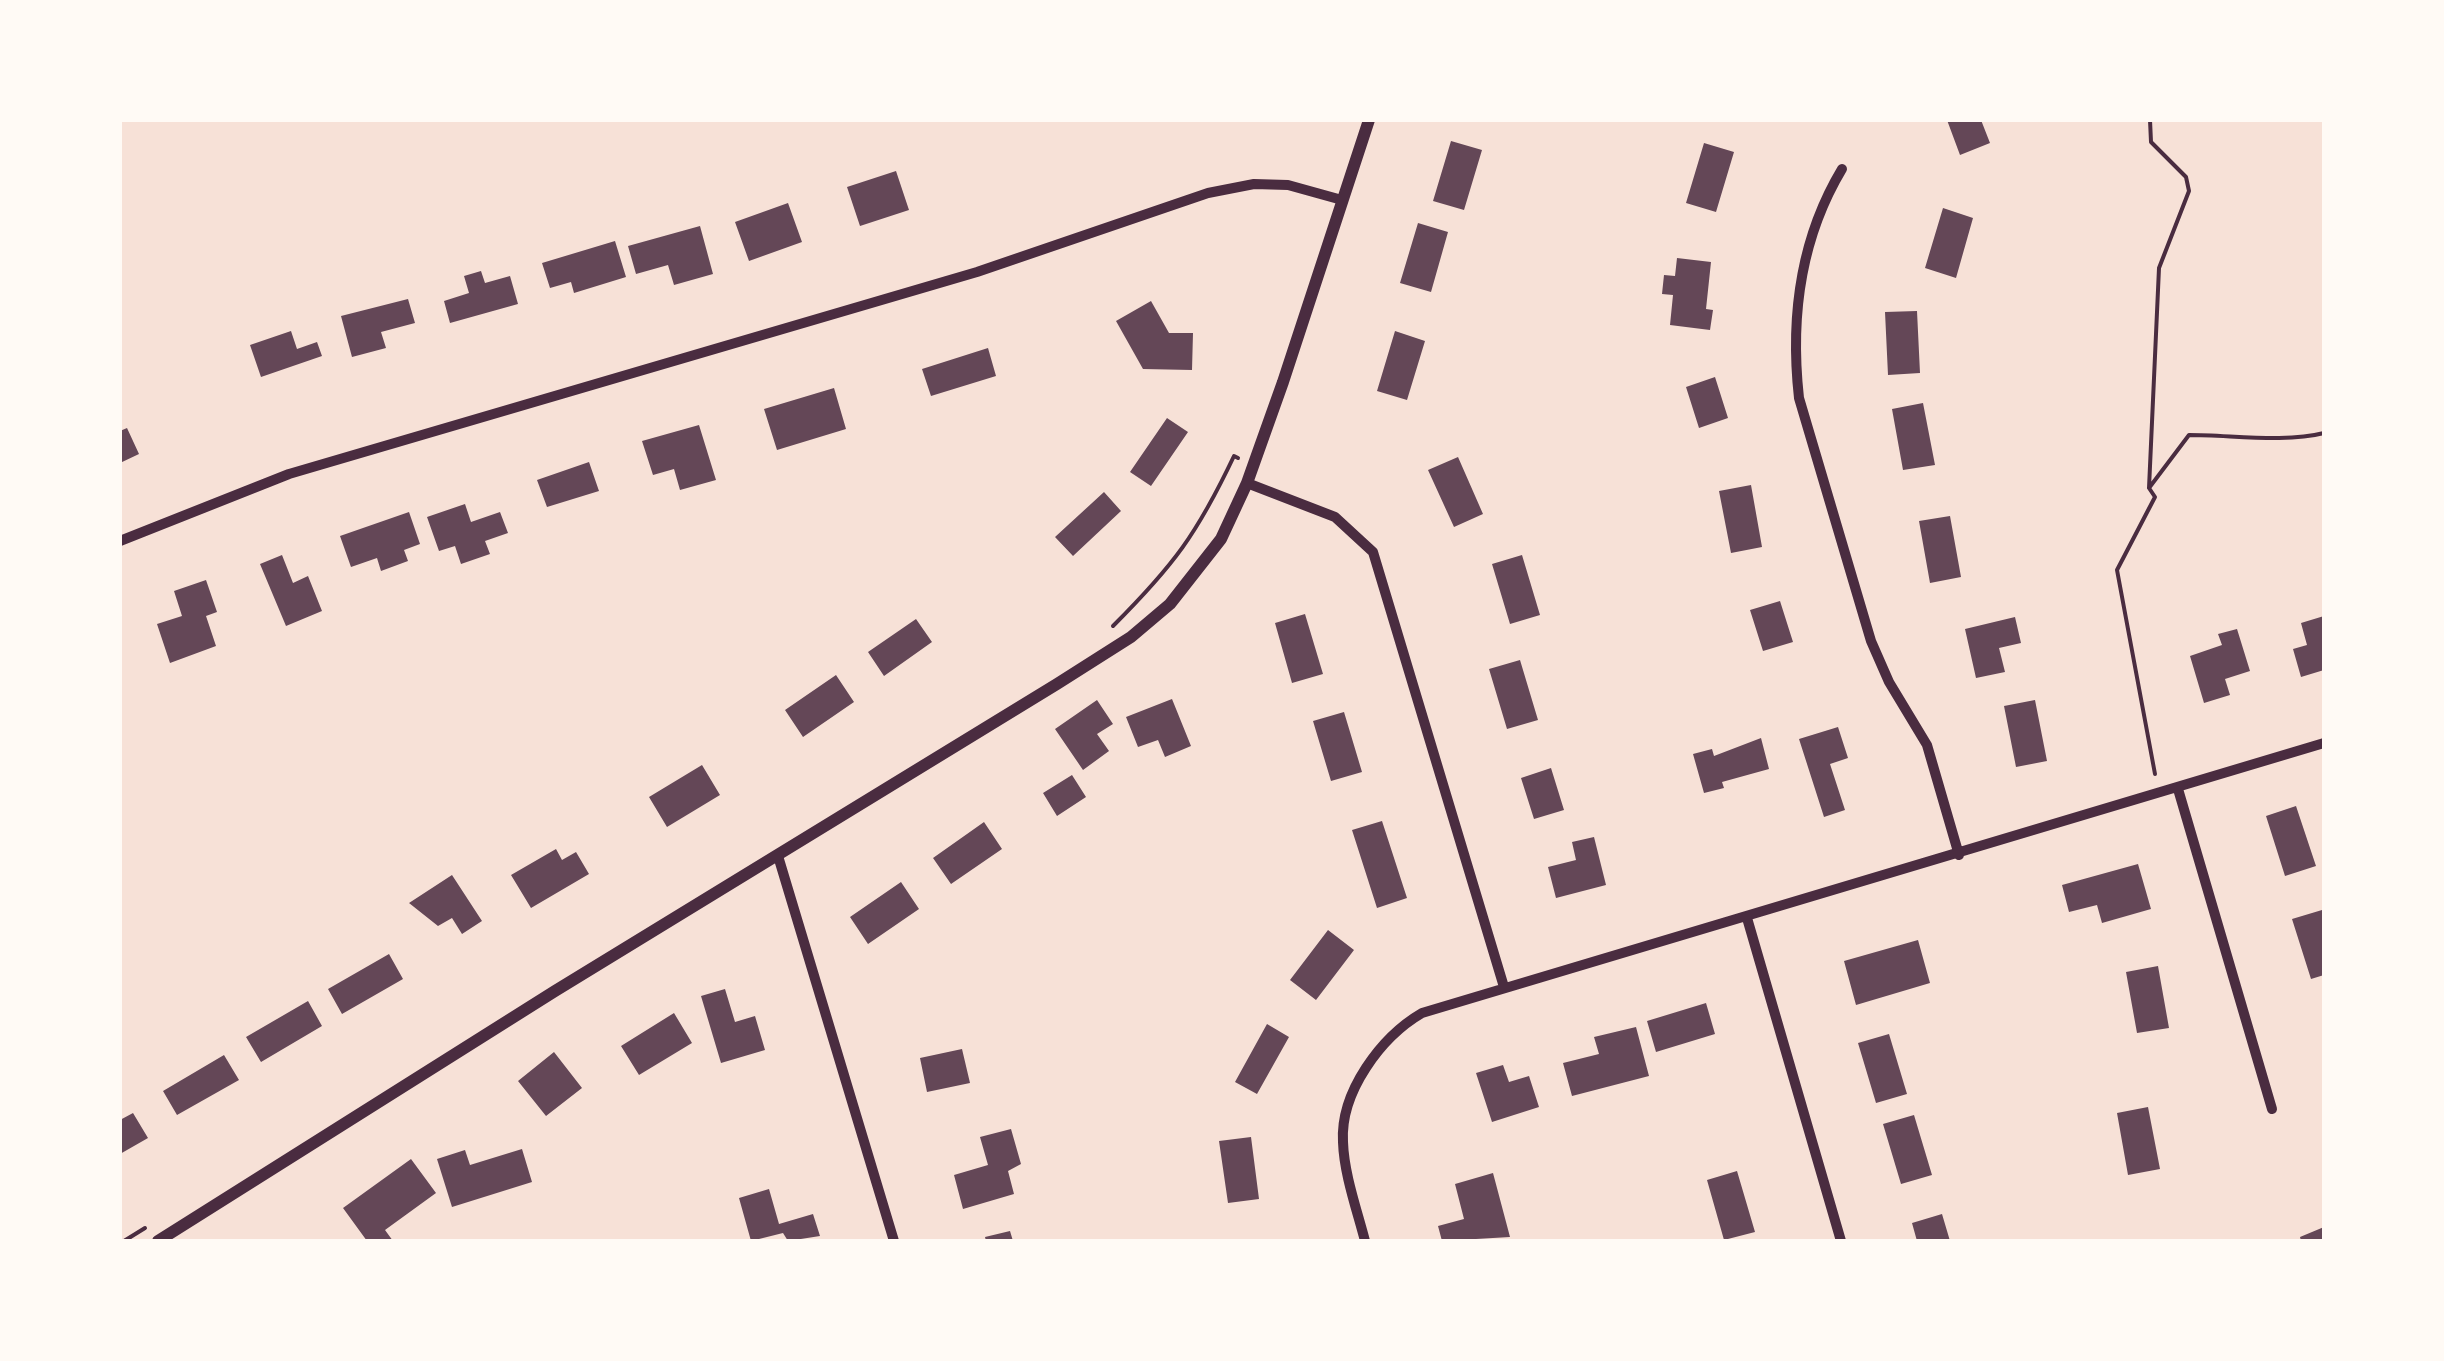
<!DOCTYPE html>
<style>
body{margin:0}
#map{position:relative;width:2444px;height:1361px;overflow:hidden;background:#f7e1d7;font-family:"DM Sans",sans-serif}
canvas{display:block}
.frame{position:absolute;inset:0;border:122px solid #fffaf5;pointer-events:none}
</style>
<div id="map">
<canvas width="2444" height="1361"></canvas>
<div class="frame"></div>
</div>
<script>
const c = document.querySelector('canvas').getContext('2d');
c.lineJoin = 'round';
function fillPath(path, color) { c.fillStyle = color; c.fill(path, 'evenodd'); }
function strokePath(path, color, width, dash) { c.strokeStyle = color; c.lineWidth = width; c.lineCap = dash ? 'butt' : 'round'; c.setLineDash(dash || []); c.stroke(path); }
fillPath(new Path2D(`
 M 1947,120 L 1981,120 L 1990,143 L 1960,155 Z
 M 1451,141 L 1482,150 L 1464,210 L 1433,201 Z
 M 1704,143 L 1734,152 L 1716,212 L 1686,203 Z
 M 896,171 L 909,210 L 860,226 L 847,187 Z
 M 788,203 L 802,242 L 749,261 L 735,222 Z
 M 1943,208 L 1973,218 L 1956,278 L 1925,268 Z
 M 1418,223 L 1448,232 L 1431,292 L 1400,283 Z
 M 700,226 L 713,274 L 674,285 L 668,265 L 636,274 L 628,246 Z
 M 615,241 L 626,277 L 574,293 L 571,282 L 550,288 L 542,263 Z
 M 1677,258 L 1711,262 L 1706,309 L 1713,310 L 1710,330 L 1670,325 L 1673,295 L 1662,294 L 1664,275 L 1675,276 Z
 M 481,271 L 485,283 L 510,276 L 518,304 L 450,323 L 444,301 L 469,293 L 464,276 Z
 M 408,299 L 415,323 L 381,332 L 386,348 L 352,357 L 341,316 Z
 M 1151,301 L 1169,333 L 1193,333 L 1192,370 L 1143,369 L 1116,321 Z
 M 1917,311 L 1920,373 L 1888,375 L 1885,312 Z
 M 291,331 L 297,349 L 317,342 L 322,356 L 261,377 L 250,345 Z
 M 1395,331 L 1425,341 L 1407,400 L 1377,391 Z
 M 988,348 L 996,376 L 931,396 L 922,369 Z
 M 1715,377 L 1728,418 L 1699,428 L 1686,387 Z
 M 834,388 L 846,429 L 777,450 L 764,409 Z
 M 1923,403 L 1935,465 L 1903,470 L 1892,409 Z
 M 1167,418 L 1188,432 L 1151,486 L 1130,472 Z
 M 699,425 L 716,480 L 680,490 L 674,469 L 653,475 L 642,441 Z
 M 127,428 L 139,454 L 120,463 L 120,431 Z
 M 1458,457 L 1483,514 L 1454,527 L 1428,470 Z
 M 589,462 L 599,491 L 547,507 L 537,480 Z
 M 1751,485 L 1762,547 L 1731,553 L 1719,491 Z
 M 1104,492 L 1121,511 L 1073,556 L 1055,537 Z
 M 465,504 L 471,522 L 500,512 L 508,533 L 485,541 L 490,554 L 461,564 L 455,546 L 439,551 L 427,517 Z
 M 409,512 L 420,544 L 404,550 L 408,561 L 381,571 L 377,558 L 351,567 L 340,536 Z
 M 1950,516 L 1961,577 L 1930,583 L 1919,521 Z
 M 282,555 L 293,583 L 308,576 L 322,611 L 286,626 L 260,564 Z
 M 1522,555 L 1540,615 L 1510,624 L 1492,564 Z
 M 206,580 L 217,612 L 206,616 L 216,646 L 170,663 L 157,624 L 182,616 L 174,591 Z
 M 1780,601 L 1793,642 L 1763,651 L 1750,610 Z
 M 1305,614 L 1323,674 L 1292,683 L 1275,623 Z
 M 2324,616 L 2324,670 L 2301,677 L 2293,649 L 2307,645 L 2301,623 Z
 M 2015,617 L 2021,643 L 1999,648 L 2005,672 L 1976,678 L 1965,629 Z
 M 916,619 L 932,642 L 884,676 L 868,652 Z
 M 2237,629 L 2250,671 L 2225,679 L 2230,695 L 2204,703 L 2190,656 L 2222,645 L 2218,634 Z
 M 1520,660 L 1538,720 L 1507,729 L 1489,669 Z
 M 836,675 L 854,702 L 803,737 L 785,710 Z
 M 1172,699 L 1191,746 L 1165,757 L 1158,740 L 1138,747 L 1126,717 Z
 M 1097,700 L 1113,724 L 1097,734 L 1109,751 L 1083,770 L 1055,729 Z
 M 2035,700 L 2047,761 L 2016,767 L 2004,706 Z
 M 1344,712 L 1362,772 L 1331,781 L 1313,721 Z
 M 1838,727 L 1848,758 L 1830,764 L 1845,810 L 1824,817 L 1799,739 Z
 M 1761,738 L 1769,769 L 1722,782 L 1724,788 L 1704,793 L 1693,754 L 1712,749 L 1714,756 Z
 M 702,765 L 720,795 L 667,827 L 649,797 Z
 M 1551,768 L 1564,810 L 1534,819 L 1521,778 Z
 M 1072,775 L 1086,797 L 1057,816 L 1043,793 Z
 M 2296,806 L 2316,866 L 2285,876 L 2266,816 Z
 M 1382,821 L 1407,898 L 1377,908 L 1352,830 Z
 M 984,822 L 1002,849 L 951,884 L 933,858 Z
 M 1594,837 L 1606,885 L 1556,898 L 1548,867 L 1576,860 L 1572,842 Z
 M 556,849 L 562,860 L 576,852 L 589,874 L 531,908 L 511,875 Z
 M 2138,864 L 2151,909 L 2102,923 L 2097,905 L 2069,912 L 2062,885 Z
 M 452,875 L 482,921 L 462,934 L 452,918 L 438,926 L 409,903 Z
 M 901,882 L 919,909 L 868,944 L 850,917 Z
 M 2322,910 L 2324,975 L 2311,979 L 2292,919 Z
 M 1328,930 L 1354,950 L 1316,1000 L 1290,980 Z
 M 1918,940 L 1930,983 L 1856,1005 L 1844,961 Z
 M 389,954 L 403,979 L 342,1014 L 328,989 Z
 M 2158,966 L 2169,1028 L 2137,1033 L 2126,972 Z
 M 725,989 L 735,1022 L 755,1016 L 765,1050 L 721,1063 L 701,996 Z
 M 308,1001 L 322,1026 L 261,1062 L 246,1037 Z
 M 1706,1003 L 1715,1034 L 1656,1052 L 1647,1021 Z
 M 674,1013 L 692,1043 L 639,1075 L 621,1046 Z
 M 1267,1024 L 1289,1037 L 1257,1094 L 1235,1082 Z
 M 1636,1027 L 1649,1076 L 1572,1096 L 1563,1063 L 1599,1054 L 1594,1037 Z
 M 1889,1034 L 1907,1094 L 1876,1103 L 1858,1043 Z
 M 962,1049 L 970,1083 L 927,1092 L 920,1058 Z
 M 554,1052 L 582,1088 L 546,1116 L 518,1081 Z
 M 224,1055 L 239,1080 L 177,1115 L 163,1091 Z
 M 1503,1065 L 1509,1082 L 1529,1076 L 1539,1107 L 1492,1122 L 1476,1073 Z
 M 2148,1107 L 2160,1169 L 2128,1175 L 2117,1113 Z
 M 133,1113 L 148,1138 L 120,1154 L 120,1120 Z
 M 1914,1115 L 1932,1175 L 1901,1184 L 1883,1124 Z
 M 1011,1129 L 1021,1164 L 1008,1171 L 1014,1194 L 963,1209 L 954,1175 L 988,1165 L 980,1137 Z
 M 1251,1137 L 1259,1199 L 1228,1203 L 1219,1141 Z
 M 522,1149 L 532,1182 L 452,1207 L 437,1159 L 465,1150 L 470,1165 Z
 M 411,1159 L 436,1193 L 385,1230 L 393,1241 L 367,1241 L 343,1208 Z
 M 1737,1171 L 1755,1232 L 1724,1240 L 1707,1180 Z
 M 1493,1173 L 1510,1237 L 1442,1241 L 1438,1226 L 1464,1219 L 1455,1184 Z
 M 769,1189 L 779,1224 L 813,1214 L 820,1236 L 788,1241 L 783,1233 L 751,1241 L 739,1198 Z
 M 1942,1214 L 1950,1241 L 1917,1241 L 1912,1223 Z
 M 2324,1227 L 2324,1241 L 2301,1241 L 2300,1237 Z
 M 1010,1231 L 1013,1241 L 986,1241 L 985,1237 Z`), '#644757');
strokePath(new Path2D(`
 M 2150,120 L 2151,142 L 2186,177 L 2189,191 L 2159,268 L 2149,488 L 2155,497 L 2117,570 L 2155,774
 M 2149,488 L 2189,435 C 2232,435 2285,443 2324,433
 M 1113,626 C 1174,565 1197,534 1234,456 L 1238,458
 M 124,1241 L 145,1228`), '#4a2c40', 4);
strokePath(new Path2D(`
 M 1842,169 C 1800,239 1790,317 1799,398 L 1871,641 L 1889,682 L 1927,745 L 1959,855
 M 1247,483 L 1335,517 L 1373,552 L 1504,987
 M 120,541 L 289,474 L 977,272 L 1208,193 L 1254,184 L 1288,185 L 1342,200
 M 2178,789 L 2272,1109
 M 778,856 L 894,1241
 M 1747,918 L 1841,1241
 M 1365,1241 C 1357,1210 1344,1174 1343,1142 C 1340,1092 1381,1037 1422,1013 L 2324,743`), '#4a2c40', 10);
strokePath(new Path2D(`
 M 158,1241 L 555,991 L 1057,684 L 1131,637 L 1170,604 L 1221,539 L 1247,483 L 1283,382 L 1369,120`), '#4a2c40', 12);
</script>
